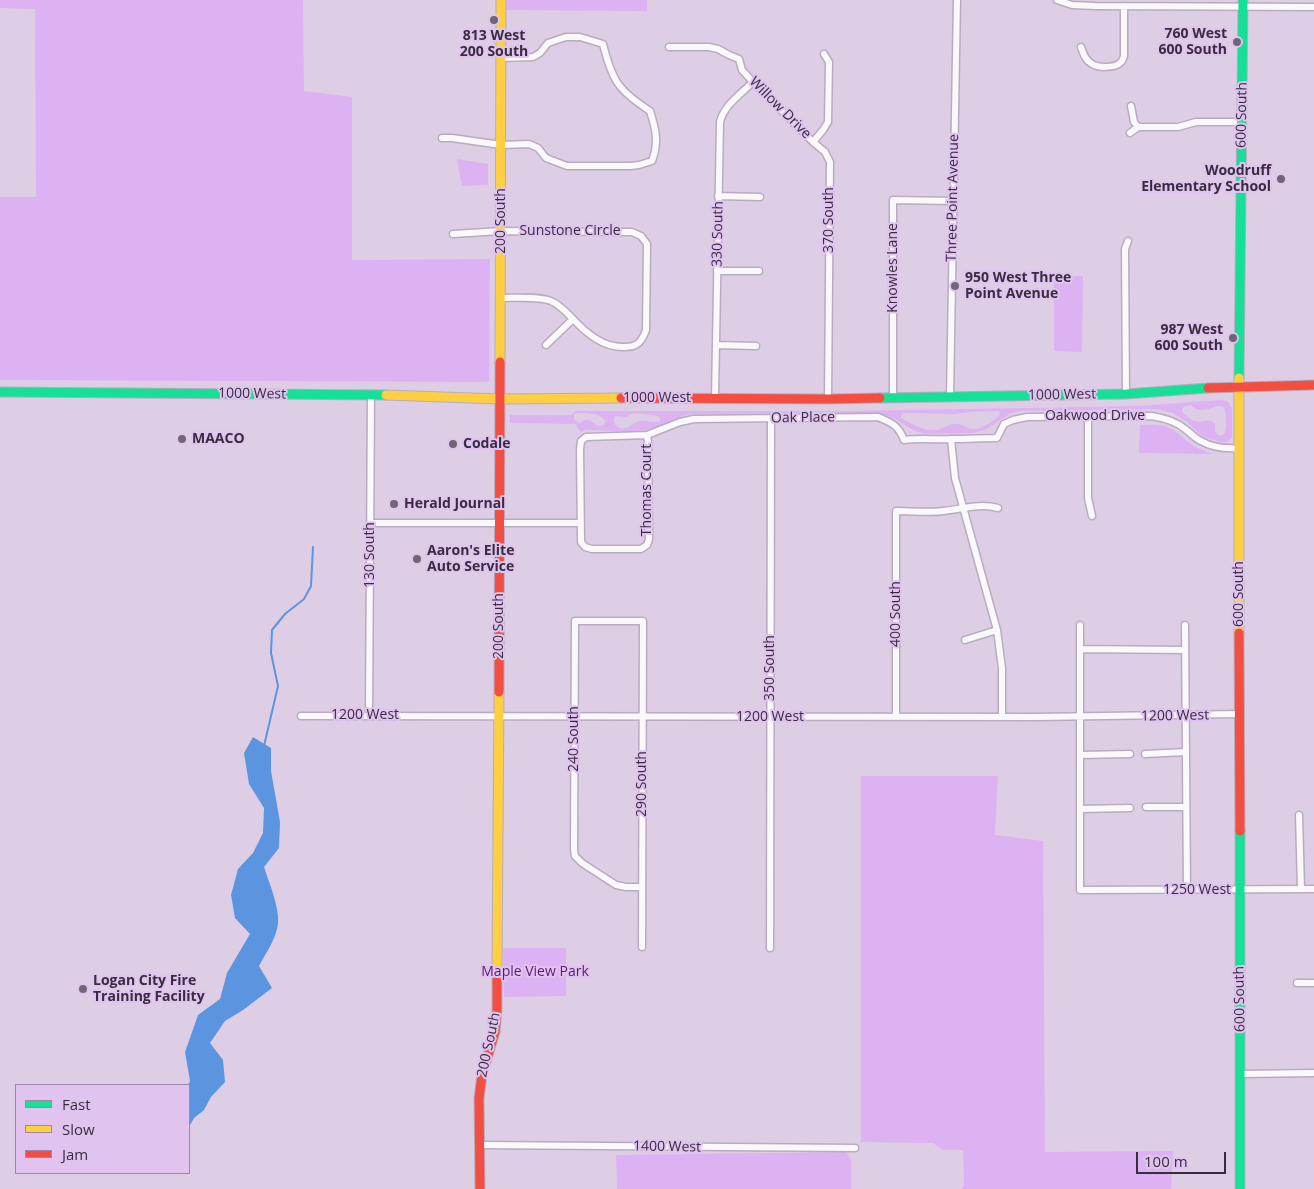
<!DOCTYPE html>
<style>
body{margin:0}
#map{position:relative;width:1314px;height:1189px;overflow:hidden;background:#ddcee5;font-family:"Open Sans",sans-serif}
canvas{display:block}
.legend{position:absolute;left:15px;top:1084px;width:175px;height:90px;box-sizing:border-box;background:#e0c4ef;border:1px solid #9d88a8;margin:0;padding:6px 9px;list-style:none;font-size:15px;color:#382d3e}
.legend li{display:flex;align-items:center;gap:10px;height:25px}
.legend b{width:25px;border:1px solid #9d88a8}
.scale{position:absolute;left:1136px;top:1152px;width:90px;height:22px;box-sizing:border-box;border:2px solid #382d3e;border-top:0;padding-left:6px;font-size:15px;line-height:18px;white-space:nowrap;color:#382d3e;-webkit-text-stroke:4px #e0c4ef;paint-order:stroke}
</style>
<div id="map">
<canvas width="1314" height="1189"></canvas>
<ul class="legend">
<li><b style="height:6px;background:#16e098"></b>Fast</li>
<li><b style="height:6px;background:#ffcf43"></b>Slow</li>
<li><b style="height:6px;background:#f24e42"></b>Jam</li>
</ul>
<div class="scale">100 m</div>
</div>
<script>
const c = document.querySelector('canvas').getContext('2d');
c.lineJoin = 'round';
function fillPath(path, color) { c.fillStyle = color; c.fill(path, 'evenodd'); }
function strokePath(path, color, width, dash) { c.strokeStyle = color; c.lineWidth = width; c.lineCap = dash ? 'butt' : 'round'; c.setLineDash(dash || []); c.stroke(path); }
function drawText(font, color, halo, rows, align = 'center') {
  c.font = font + ' "Open Sans",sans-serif'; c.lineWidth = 4; c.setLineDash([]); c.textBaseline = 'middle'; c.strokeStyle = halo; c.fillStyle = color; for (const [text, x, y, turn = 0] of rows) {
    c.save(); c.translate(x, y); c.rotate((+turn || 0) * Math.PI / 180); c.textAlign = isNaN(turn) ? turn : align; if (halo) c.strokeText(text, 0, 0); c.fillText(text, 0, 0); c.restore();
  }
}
fillPath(new Path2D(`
 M 0,0 L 303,0 L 304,91 L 352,97 L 352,260 L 490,259 L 489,382 L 0,380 L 0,197 L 36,197 L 35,9 L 0,8 Z
 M 505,0 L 647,0 L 647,11 L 505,10 Z
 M 457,159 L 488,164 L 488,185 L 462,186 Z
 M 1054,276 L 1083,276 L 1082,352 L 1054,351 Z
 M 1221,400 L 1227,401 L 1232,408 L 1232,437 L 1227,442 L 1220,442 L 1202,436 L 1187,422 L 1173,413 L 1157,409 L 1022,411 L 1011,413 L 985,430 L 973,433 L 926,434 L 915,431 L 895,419 L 883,414 L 871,413 L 691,414 C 676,417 664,425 650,429 C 632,433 605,430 586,430 L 581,432 L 575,424 L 510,423 L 510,415 L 571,415 L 576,411 L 855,411 L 1138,406 ZM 1191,405 C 1194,408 1197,410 1201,410 C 1213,411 1225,395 1226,419 C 1226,425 1227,430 1224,434 L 1220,436 L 1217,434 L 1215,431 L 1215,424 L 1212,421 C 1207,420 1205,421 1200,422 C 1192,422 1187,416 1182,412 L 1183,408 L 1185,406 ZM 998,411 L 1000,413 L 999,416 C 992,421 981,431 971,429 C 966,428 962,424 957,424 C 950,423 944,428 938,430 C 925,432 912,424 901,418 L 901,416 L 903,413 L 953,414 L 971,412 ZM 576,413 C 586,414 599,411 605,421 L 604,425 C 593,429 594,419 586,420 C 584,420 581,422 579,423 L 574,419 L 574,415 ZM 637,413 L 658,416 L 660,418 L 660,421 C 652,424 648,420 640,421 C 635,422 634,424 629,427 C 622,431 610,426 615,416 L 626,417 L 631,414 Z
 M 1140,425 C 1149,425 1159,424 1168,427 C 1177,431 1183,438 1191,444 C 1198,449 1205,451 1213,454 L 1139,453 Z
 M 861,776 L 998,776 L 995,835 L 1043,841 L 1045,1152 L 1173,1151 L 1171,1189 L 962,1189 L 964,1185 L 963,1150 L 943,1150 L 933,1143 L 861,1142 Z
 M 503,948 L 566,948 L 566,996 L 504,997 Z
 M 846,1152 L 851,1159 L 851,1189 L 617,1189 L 616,1155 Z`), '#ddb2f2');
fillPath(new Path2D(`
 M 253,737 L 271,748 L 271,771 L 280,822 L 279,848 L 264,867 C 269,882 280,909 278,924 C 276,939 266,953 259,966 L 272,988 L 243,1010 L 225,1021 L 210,1043 L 223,1060 L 225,1082 L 211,1097 L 204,1110 L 194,1118 L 189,1127 L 188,1085 L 190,1081 L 185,1052 L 198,1015 L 220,999 L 227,973 L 250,934 L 235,918 L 231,895 L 238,869 L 253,853 L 263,833 L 264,808 L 249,784 L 244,753 Z`), '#5c95df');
strokePath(new Path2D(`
 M 264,746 L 278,686 L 271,653 L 272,630 L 285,614 L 304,599 L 311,586 L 313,547`), '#5c95df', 2);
const street = new Path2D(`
 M 1057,0 L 1072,5 L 1095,6 L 1314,7
 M 669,47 L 709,47 L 718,49 L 729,55 L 739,59 L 742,70 L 753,82 L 813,142
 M 1081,47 C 1083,53 1085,60 1092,64 C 1098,68 1115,68 1120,63 C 1123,61 1123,59 1124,56 L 1124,6
 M 824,54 L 829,62 L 828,122 L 823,130 L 813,142 L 825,152 L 830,162 L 828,399
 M 1131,106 L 1134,122 L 1138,127
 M 1130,133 L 1138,127 L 1178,127 L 1196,122 L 1242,122
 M 442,138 L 452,138 L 501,145 L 529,144 L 538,148 L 546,158 L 567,166 L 630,166 L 639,165 L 652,161 C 659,142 656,130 650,111 C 619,91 612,81 603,44 L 580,37 L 566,37 L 548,43 L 540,53 L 533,57 L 501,58
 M 718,196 L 760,197
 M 453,234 L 501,231 L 632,232 L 641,236 L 647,244 L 646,330 C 642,341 638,347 625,347 C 603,348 586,333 572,318 C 566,312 560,305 551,301 C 539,296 515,298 501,298
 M 717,271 L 759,271
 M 546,345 L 573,319
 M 716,345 L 756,346
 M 1126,394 L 1125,249 L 1128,241
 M 950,396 L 957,0
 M 893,397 L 893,200 L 953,201
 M 715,398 L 720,122 C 724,105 741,94 753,82
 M 1088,417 L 1088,498 L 1092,516
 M 647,435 L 680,422 L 694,419 L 878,417 C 892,423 898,425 904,440 C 920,438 936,440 953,439 C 968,439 982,438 997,438 L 1004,424 L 1013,420 L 1027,417 L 1152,416 C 1164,418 1176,421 1185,429 C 1191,433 1194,438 1201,441 C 1213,448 1225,449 1239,448
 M 647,435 L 648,442 L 649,539 L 647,545 L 641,549 L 592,549 L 585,547 L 581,542 L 580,449 L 581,441 L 586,437 Z
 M 951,439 L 955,478 L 997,630 L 1002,668 L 1002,716
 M 370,523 L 581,523
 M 1080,625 L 1080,890 L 1314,889
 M 1185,625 L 1187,890
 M 965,640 L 997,630
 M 1080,649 L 1185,650
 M 369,715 L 371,395
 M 301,716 L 1036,717 L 1239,714
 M 896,716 L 896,511 C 912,511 929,513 944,511 C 962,509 980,503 998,508
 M 1145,754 L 1186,752
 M 1080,755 L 1130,754
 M 1146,807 L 1186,807
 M 1080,809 L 1130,808
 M 1299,815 L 1301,889
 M 642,947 C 642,838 642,729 643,621 L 575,621 L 574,850 L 575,856 L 582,863 L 616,885 L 626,887 L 642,887
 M 770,948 L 771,418
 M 1297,983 L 1314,983
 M 1241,1074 L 1314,1073
 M 479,1145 L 855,1148`);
const fast = new Path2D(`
 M 1239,378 L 1243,0
 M 0,392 L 386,395
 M 880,398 L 1126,394 L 1208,388
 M 1240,831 L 1240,1189`);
const slow = new Path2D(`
 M 500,362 L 501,0
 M 1239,378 L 1239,633
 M 386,395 L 500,399 L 621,398
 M 497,973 L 499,692`);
const jam = new Path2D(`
 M 1208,388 L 1314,385
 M 621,398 L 828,399 L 880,398
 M 1239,633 L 1240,831
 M 499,692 L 500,362
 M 480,1189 L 479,1098 L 482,1075 L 495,1032 L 497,1010 L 497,973`);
strokePath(street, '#b8acbe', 9);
strokePath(fast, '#b8acbe', 11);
strokePath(slow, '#b8acbe', 11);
strokePath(jam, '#b8acbe', 11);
strokePath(street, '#faf8fb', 6);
strokePath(fast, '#16e098', 9);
strokePath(slow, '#ffcf43', 9);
strokePath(jam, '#f24e42', 9);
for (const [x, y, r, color] of [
 [494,20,5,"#726578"],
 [1237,42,5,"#726578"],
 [1281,179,5,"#726578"],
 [955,286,5,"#726578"],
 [1233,338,5,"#726578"],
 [182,439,5,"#726578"],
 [453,444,5,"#726578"],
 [394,504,5,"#726578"],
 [417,559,5,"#726578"],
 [83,989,5,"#726578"]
]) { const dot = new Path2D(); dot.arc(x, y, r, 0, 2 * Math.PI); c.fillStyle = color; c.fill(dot); strokePath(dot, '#e0c4ef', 2); }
drawText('bold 14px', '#382d3e', '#e0c4ef', [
 ["760 West",1227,34,"right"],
 ["600 South",1227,50,"right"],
 ["813 West",494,36,"center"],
 ["200 South",494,52,"center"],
 ["Woodruff",1271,171,"right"],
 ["Elementary School",1271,187,"right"],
 ["950 West Three",965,278],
 ["Point Avenue",965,294],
 ["987 West",1223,330,"right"],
 ["600 South",1223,346,"right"],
 ["MAACO",192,439],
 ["Codale",463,444],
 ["Herald Journal",404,504],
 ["Aaron's Elite",427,551],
 ["Auto Service",427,567],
 ["Logan City Fire",93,981],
 ["Training Facility",93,997]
], 'left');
drawText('14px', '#382d3e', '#e0c4ef', [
 ["Willow Drive",780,108,45],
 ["600 South",1242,115,-89],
 ["Three Point Avenue",953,198,-89],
 ["370 South",829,220,-90],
 ["200 South",501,221,-90],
 ["Sunstone Circle",570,231],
 ["330 South",718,234,-89],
 ["Knowles Lane",893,268,-90],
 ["1000 West",252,394,1],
 ["1000 West",1062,395,-1],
 ["1000 West",657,398],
 ["Oakwood Drive",1095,416],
 ["Oak Place",803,418,-1],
 ["Thomas Court",647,490,-90],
 ["130 South",370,555,-90],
 ["600 South",1239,594,-90],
 ["400 South",896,614,-90],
 ["200 South",499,626,-90],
 ["350 South",770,668,-90],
 ["1200 West",365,715],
 ["1200 West",1175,716,-1],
 ["1200 West",770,717],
 ["240 South",574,739,-90],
 ["290 South",642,784,-90],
 ["1250 West",1197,890],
 ["600 South",1240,999,-91],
 ["200 South",489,1045,-78],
 ["1400 West",667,1147,1]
]);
drawText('14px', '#5d1878', '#e0c4ef', [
 ["Maple View Park",535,972]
]);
</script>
